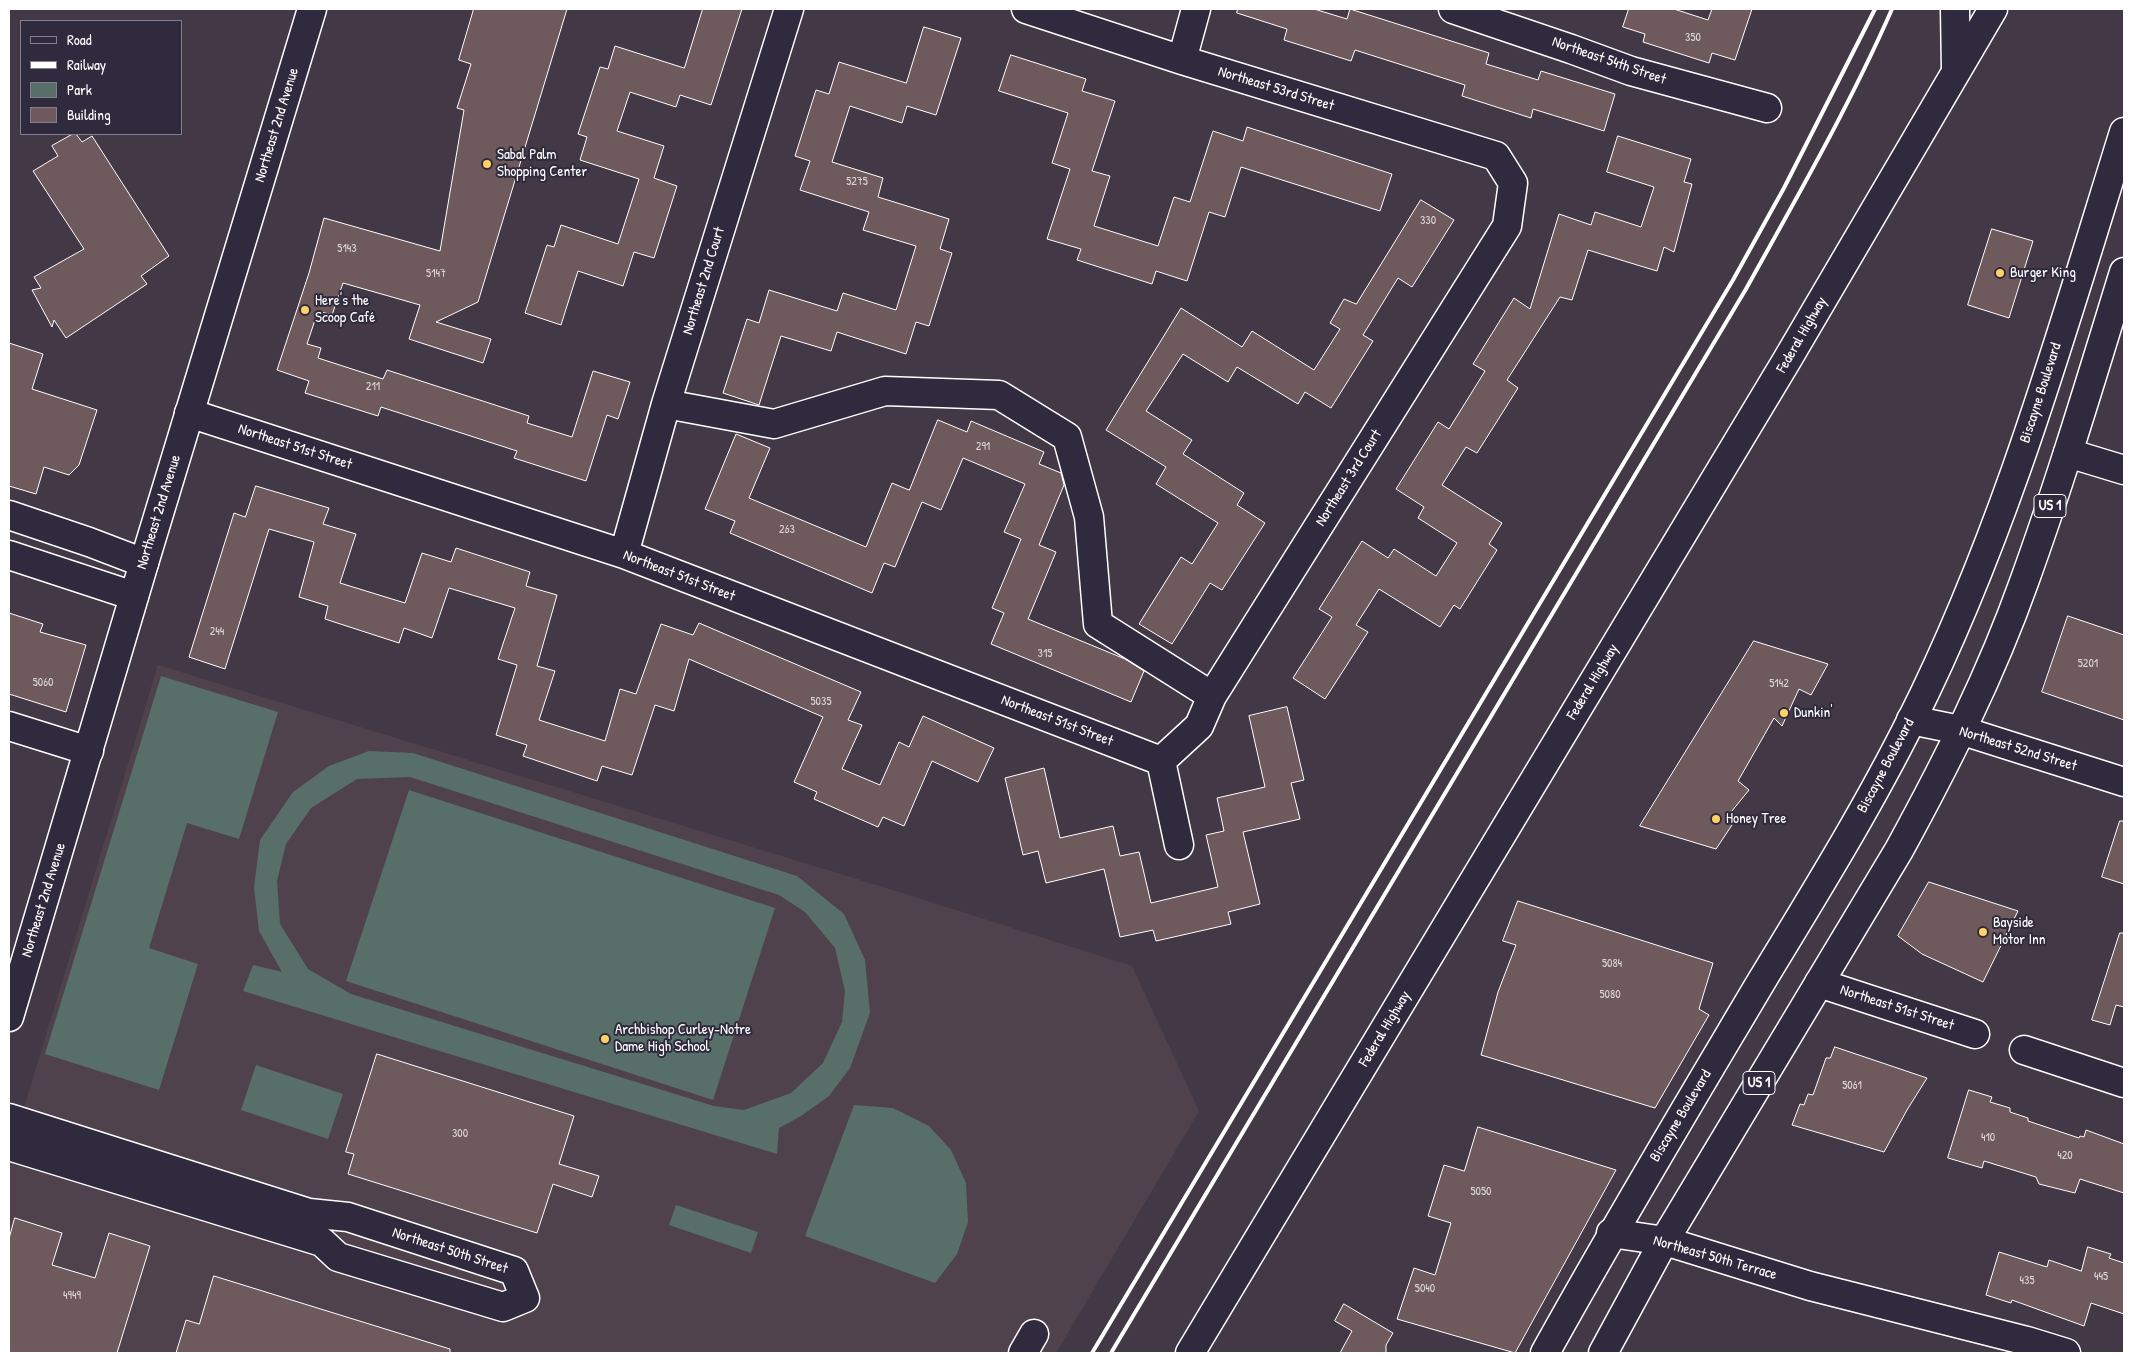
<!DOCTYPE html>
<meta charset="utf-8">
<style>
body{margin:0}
#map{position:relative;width:2133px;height:1362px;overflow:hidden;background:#423846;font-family:"Patrick Hand",sans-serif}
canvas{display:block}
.frame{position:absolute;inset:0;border:10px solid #fff;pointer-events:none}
.legend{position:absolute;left:20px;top:20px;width:162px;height:115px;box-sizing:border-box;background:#2f2a3d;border:1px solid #827f8b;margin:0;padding:6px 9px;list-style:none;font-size:15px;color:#fff}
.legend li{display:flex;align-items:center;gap:10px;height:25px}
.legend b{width:25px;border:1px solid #827f8b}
</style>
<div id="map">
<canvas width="2133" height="1362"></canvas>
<div class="frame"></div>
<ul class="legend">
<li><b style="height:6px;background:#2f2a3d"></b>Road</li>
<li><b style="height:6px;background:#fff"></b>Railway</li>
<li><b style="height:14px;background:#586e69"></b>Park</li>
<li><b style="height:14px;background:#6e595c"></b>Building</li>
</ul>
</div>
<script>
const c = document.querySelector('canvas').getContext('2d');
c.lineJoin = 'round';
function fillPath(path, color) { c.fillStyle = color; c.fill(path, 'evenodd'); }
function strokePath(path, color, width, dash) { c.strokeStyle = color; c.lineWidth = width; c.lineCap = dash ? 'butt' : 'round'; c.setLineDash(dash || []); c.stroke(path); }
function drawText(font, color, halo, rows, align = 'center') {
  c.font = font + ' "Patrick Hand",sans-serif'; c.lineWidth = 4; c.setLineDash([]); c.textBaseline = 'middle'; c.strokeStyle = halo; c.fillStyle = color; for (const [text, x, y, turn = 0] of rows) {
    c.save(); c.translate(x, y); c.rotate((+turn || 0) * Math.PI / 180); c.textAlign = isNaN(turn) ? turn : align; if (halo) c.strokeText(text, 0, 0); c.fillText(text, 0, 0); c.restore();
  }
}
fillPath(new Path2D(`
 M 158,665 L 896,891 L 1132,966 L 1199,1111 L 1056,1353 L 9,1353 L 9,1157 Z`), '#4f424d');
fillPath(new Path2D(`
 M 161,676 L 278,712 L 239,839 L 187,823 L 149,948 L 198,964 L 159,1090 L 45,1054 Z
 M 369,751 L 413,753 L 797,876 L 844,914 L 865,960 L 870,1013 L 850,1068 L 829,1096 L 801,1116 L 779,1128 L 777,1154 L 243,991 L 253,965 L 282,972 L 259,931 L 254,887 L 260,840 L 293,792 L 329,766 ZM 410,777 L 779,895 L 805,912 L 835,948 L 845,991 L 842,1022 L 823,1063 L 791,1093 L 744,1110 L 714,1106 L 351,994 L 308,969 L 280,924 L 277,881 L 286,844 L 311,808 L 357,779 Z
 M 409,790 L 775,908 L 713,1100 L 346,981 Z
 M 256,1065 L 343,1094 L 328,1139 L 241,1110 Z
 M 854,1105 L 893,1108 L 929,1126 L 951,1150 L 966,1183 L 968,1222 L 957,1254 L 935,1283 L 805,1236 Z
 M 676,1205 L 758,1232 L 751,1253 L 669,1225 Z`), '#586e69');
const building = new Path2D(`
 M 474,9 L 567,9 L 478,302 L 436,322 L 491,339 L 483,363 L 409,339 L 420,305 L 343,283 L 332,315 L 318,311 L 307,344 L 321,348 L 318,358 L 383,379 L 387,370 L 529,416 L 527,423 L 572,437 L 593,371 L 630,382 L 618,419 L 607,415 L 586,481 L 514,458 L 517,451 L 381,407 L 378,416 L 305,393 L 309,381 L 277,370 L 309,273 L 324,218 L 440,251 L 464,110 L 457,108 L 471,64 L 459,60 Z
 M 703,9 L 742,9 L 711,105 L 680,95 L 676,107 L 630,92 L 617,131 L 664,146 L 654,178 L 677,186 L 654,258 L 634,252 L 623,286 L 578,271 L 561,325 L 525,313 L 547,245 L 554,247 L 561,225 L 618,244 L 639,179 L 580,160 L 587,137 L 578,134 L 600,67 L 608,69 L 615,46 L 684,68 Z
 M 1238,9 L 1314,9 L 1347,19 L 1350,9 L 1489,53 L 1486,64 L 1538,80 L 1541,71 L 1615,94 L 1604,131 L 1533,109 L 1531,118 L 1462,96 L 1465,85 L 1355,50 L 1351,61 L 1284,40 L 1287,29 L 1237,13 Z
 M 1629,9 L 1674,9 L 1708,20 L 1712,9 L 1752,9 L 1735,60 L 1712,53 L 1709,63 L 1643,42 L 1645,34 L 1623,27 Z
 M 924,27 L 961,38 L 936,115 L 907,106 L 902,123 L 850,106 L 832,162 L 883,178 L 878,197 L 949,219 L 940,249 L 952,253 L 929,326 L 916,322 L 906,354 L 837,332 L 831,351 L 781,336 L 759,405 L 723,393 L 747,319 L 759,323 L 769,290 L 837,311 L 843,293 L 896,310 L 916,246 L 863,230 L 869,212 L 800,190 L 810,161 L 795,156 L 816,90 L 829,94 L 839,62 L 906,83 Z
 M 1011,55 L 1086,79 L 1082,91 L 1115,101 L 1092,171 L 1110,176 L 1094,226 L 1158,246 L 1174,197 L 1190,202 L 1213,131 L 1243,141 L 1247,127 L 1392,174 L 1380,211 L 1241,167 L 1225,217 L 1209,212 L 1187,281 L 1156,271 L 1152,284 L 1077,260 L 1081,249 L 1047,239 L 1070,169 L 1052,163 L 1068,113 L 999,91 Z
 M 73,134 L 76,134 L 82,142 L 92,136 L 169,256 L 141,276 L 147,284 L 66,338 L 54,320 L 52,327 L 32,290 L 41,288 L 34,277 L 84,249 L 33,171 L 58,156 L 52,146 Z
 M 1618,136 L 1691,159 L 1684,182 L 1692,184 L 1674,252 L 1664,247 L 1657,271 L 1588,250 L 1572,300 L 1560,297 L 1507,380 L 1518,388 L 1477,453 L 1466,447 L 1442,485 L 1502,523 L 1489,544 L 1497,550 L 1460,609 L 1454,605 L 1440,627 L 1379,589 L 1356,625 L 1368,632 L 1325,699 L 1293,678 L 1332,617 L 1319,609 L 1362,541 L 1388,558 L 1394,549 L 1436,576 L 1457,543 L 1418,518 L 1424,507 L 1396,489 L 1438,422 L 1449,429 L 1485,371 L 1473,364 L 1514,298 L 1530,309 L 1559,214 L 1591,225 L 1595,212 L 1641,227 L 1654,187 L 1607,172 Z
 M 1421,200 L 1454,220 L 1412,287 L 1398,278 L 1363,335 L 1373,341 L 1331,408 L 1305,392 L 1298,404 L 1237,367 L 1228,382 L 1183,354 L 1146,411 L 1192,440 L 1183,454 L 1244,493 L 1237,505 L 1265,523 L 1222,590 L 1210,583 L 1172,644 L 1139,624 L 1181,557 L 1192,564 L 1218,523 L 1156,484 L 1166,467 L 1106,430 L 1181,308 L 1242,347 L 1252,331 L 1314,370 L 1340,329 L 1330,323 L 1344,299 L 1356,304 Z
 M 1992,229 L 2033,241 L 2009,318 L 1968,305 Z
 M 9,343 L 43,354 L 32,389 L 97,410 L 79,465 L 69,475 L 44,467 L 36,494 L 9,486 Z
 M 938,420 L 967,432 L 971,421 L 1044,452 L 1039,464 L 1061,473 L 1064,485 L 1039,545 L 1056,552 L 1028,619 L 1125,659 L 1144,671 L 1131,702 L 991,644 L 1004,613 L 992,608 L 1021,539 L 1004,532 L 1025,484 L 963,458 L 941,510 L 922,502 L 895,567 L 884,563 L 872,593 L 730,533 L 735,521 L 705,509 L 736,434 L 770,448 L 749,498 L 866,547 L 892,483 L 909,490 Z
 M 256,486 L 329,508 L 323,524 L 356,534 L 340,583 L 405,603 L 422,553 L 451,562 L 456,548 L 530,572 L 526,586 L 557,595 L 537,666 L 555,671 L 539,720 L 605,741 L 620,689 L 636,694 L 661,624 L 693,635 L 699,623 L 861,692 L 848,720 L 862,725 L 842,769 L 880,785 L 899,742 L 909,747 L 923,716 L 994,748 L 978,782 L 932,761 L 904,826 L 883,817 L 878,827 L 814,799 L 817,792 L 794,782 L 823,717 L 689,659 L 674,711 L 655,705 L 632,775 L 602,766 L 597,781 L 523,756 L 527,745 L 496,735 L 517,665 L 498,659 L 515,608 L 449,588 L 432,638 L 404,628 L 399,643 L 325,619 L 328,606 L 299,597 L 314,542 L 269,529 L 225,669 L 189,657 L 234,513 L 245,517 Z
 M 9,613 L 43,624 L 40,632 L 86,645 L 66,712 L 9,694 Z
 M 2068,616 L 2124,635 L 2124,720 L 2042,692 Z
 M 1754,641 L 1828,664 L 1811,695 L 1799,689 L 1782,726 L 1774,718 L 1738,781 L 1749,790 L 1727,817 L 1736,819 L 1716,849 L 1640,826 Z
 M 1287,707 L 1304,780 L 1291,783 L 1300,819 L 1243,832 L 1260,904 L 1228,912 L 1231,924 L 1156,941 L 1153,930 L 1120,937 L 1104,869 L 1046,883 L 1038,851 L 1023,855 L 1005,778 L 1044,768 L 1060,838 L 1113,826 L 1120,856 L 1139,852 L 1151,903 L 1218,887 L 1206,835 L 1224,831 L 1217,798 L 1265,787 L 1249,716 Z
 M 2120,821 L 2124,821 L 2124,884 L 2102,877 Z
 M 1929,882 L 2018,911 L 1983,982 L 1922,954 L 1898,936 Z
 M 1518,901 L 1713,963 L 1699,1009 L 1709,1015 L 1655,1108 L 1481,1055 L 1498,992 L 1516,945 L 1503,941 Z
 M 2120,933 L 2124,933 L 2124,1007 L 2116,1005 L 2110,1025 L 2092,1020 Z
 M 1835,1047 L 1927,1078 L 1907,1110 L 1884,1152 L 1792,1125 L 1800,1104 L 1804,1105 L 1808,1094 L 1813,1095 L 1826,1058 L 1830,1058 Z
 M 377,1054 L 574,1116 L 559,1164 L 599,1176 L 592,1197 L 553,1184 L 537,1233 L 348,1174 L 354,1154 L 346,1152 Z
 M 1969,1090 L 1992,1097 L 1990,1102 L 2010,1108 L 2010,1112 L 2028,1118 L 2028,1121 L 2079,1138 L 2080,1136 L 2084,1137 L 2086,1130 L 2124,1144 L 2124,1193 L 2080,1179 L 2075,1193 L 2039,1184 L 2036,1177 L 1984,1161 L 1982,1168 L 1948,1158 Z
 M 1478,1127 L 1616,1170 L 1515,1353 L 1397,1319 L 1414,1268 L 1435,1275 L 1451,1223 L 1428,1216 L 1444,1165 L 1464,1171 Z
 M 15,1218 L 62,1233 L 52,1265 L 95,1278 L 109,1233 L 150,1246 L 117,1353 L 9,1353 L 9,1239 Z
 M 2088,1247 L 2111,1254 L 2109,1258 L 2124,1263 L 2124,1314 L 2091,1303 L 2084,1326 L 2012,1300 L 2011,1303 L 1986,1295 L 1999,1252 L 2047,1267 L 2049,1260 L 2081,1271 Z
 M 214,1276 L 450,1349 L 450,1353 L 176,1353 L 186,1320 L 199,1324 Z
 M 1344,1304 L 1393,1333 L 1386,1345 L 1386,1353 L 1340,1353 L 1352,1331 L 1335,1321 Z`);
fillPath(building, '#6e595c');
strokePath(building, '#fff', 1);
const minor = new Path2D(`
 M 1026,9 L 1182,60 L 1496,156 L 1513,183 L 1507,226 L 1212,696 L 1199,726 L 1161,761
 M 1453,9 L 1571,49 L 1631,71 L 1767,108
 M 1182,60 L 1196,9
 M 666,404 L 774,424 L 885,391 L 999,395 L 1067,437 L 1089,517 L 1098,624 L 1212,696
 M 189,413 L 624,554 L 1161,761
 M 2068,453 L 2124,470
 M 9,515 L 89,542 L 144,563
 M 624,554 L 666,404 L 789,9
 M 9,555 L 134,596
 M 1911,720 L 1960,730 L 2124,782
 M 9,726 L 89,751
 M 1161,761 L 1179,845
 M 1819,983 L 1975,1034
 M 2024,1050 L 2124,1083
 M 9,1118 L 309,1213 L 348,1217 L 514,1271 L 525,1298 L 503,1307 L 338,1257 L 322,1242 L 9,1146
 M 1611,1233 L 1665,1241 L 1810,1286 L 2027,1341 L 2066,1353
 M 1023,1353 L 1034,1334
 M 1190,1353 L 1787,360 L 1993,9`);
const major = new Path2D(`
 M 1955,9 L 1956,71
 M 9,1017 L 144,563 L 312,9
 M 1545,1353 C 1614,1228 1688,1105 1761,982 C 1813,896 1866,811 1911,721 C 2005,534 2062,331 2124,132
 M 1603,1353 L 1660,1248 L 1899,850 C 1946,764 1991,675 2024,582 C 2061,480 2092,376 2124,272`);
strokePath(minor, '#fff', 31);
strokePath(major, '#fff', 31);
strokePath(minor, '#2f2a3d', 28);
strokePath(major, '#2f2a3d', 28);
strokePath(new Path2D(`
 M 1092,1353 L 1733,280 L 1784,188 L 1875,9
 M 1111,1353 L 1746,289 C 1797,197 1850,105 1892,9`), '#fff', 4);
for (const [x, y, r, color] of [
 [487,164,5,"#ffd166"],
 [2000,273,5,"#ffd166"],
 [305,310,5,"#ffd166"],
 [1784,713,5,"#ffd166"],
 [1716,819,5,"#ffd166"],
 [1983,932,5,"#ffd166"],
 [605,1039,5,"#ffd166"]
]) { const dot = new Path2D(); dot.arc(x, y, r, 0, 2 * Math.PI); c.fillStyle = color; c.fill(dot); strokePath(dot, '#2f2a3d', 2); }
drawText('12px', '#dbd6d6', null, [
 ["350",1693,38],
 ["5275",857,182],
 ["330",1428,221],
 ["5143",347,249],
 ["5147",436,274],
 ["211",373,387],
 ["291",983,447],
 ["263",787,530],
 ["244",217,632],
 ["315",1045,654],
 ["5201",2088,664],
 ["5060",43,683],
 ["5142",1779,684],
 ["5035",821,702],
 ["5084",1612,964],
 ["5080",1610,995],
 ["5061",1852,1086],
 ["300",460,1134],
 ["410",1988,1138],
 ["420",2065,1156],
 ["5050",1481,1192],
 ["445",2101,1277],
 ["435",2027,1281],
 ["5040",1425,1289],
 ["4949",72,1296]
]);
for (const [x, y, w] of [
 [2050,506,32],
 [1759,1083,32]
]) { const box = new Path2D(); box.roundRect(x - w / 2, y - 11.5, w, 23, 4); c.fillStyle = '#2f2a3d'; c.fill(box); strokePath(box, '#fff', 1); }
drawText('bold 14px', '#fff', null, [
 ["US 1",2050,506],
 ["US 1",1759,1083]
]);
drawText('15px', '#fff', '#2f2a3d', [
 ["Northeast 54th Street",1609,61,19],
 ["Northeast 53rd Street",1276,89,17],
 ["Northeast 2nd Avenue",277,125,-73],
 ["Northeast 2nd Court",704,281,-73],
 ["Federal Highway",1802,335,-60],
 ["Biscayne Boulevard",2041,393,-72],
 ["Northeast 51st Street",295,447,18],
 ["Northeast 3rd Court",1349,478,-58],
 ["Northeast 2nd Avenue",159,512,-73],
 ["Northeast 51st Street",679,576,21],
 ["Federal Highway",1593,682,-59],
 ["Northeast 51st Street",1057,721,21],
 ["Northeast 52nd Street",2018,749,17],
 ["Biscayne Boulevard",1886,766,-62],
 ["Northeast 2nd Avenue",44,900,-73],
 ["Northeast 51st Street",1897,1008,18],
 ["Federal Highway",1385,1029,-59],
 ["Biscayne Boulevard",1681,1116,-59],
 ["Northeast 50th Street",450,1251,18],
 ["Northeast 50th Terrace",1715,1258,16]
]);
drawText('15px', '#fff', '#2f2a3d', [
 ["Sabal Palm",497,155],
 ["Shopping Center",497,172],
 ["Burger King",2010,273],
 ["Here's the",315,301],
 ["Scoop Café",315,318],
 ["Dunkin'",1794,713],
 ["Honey Tree",1726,819],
 ["Bayside",1993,923],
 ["Motor Inn",1993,940],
 ["Archbishop Curley-Notre",615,1030],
 ["Dame High School",615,1047]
], 'left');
</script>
